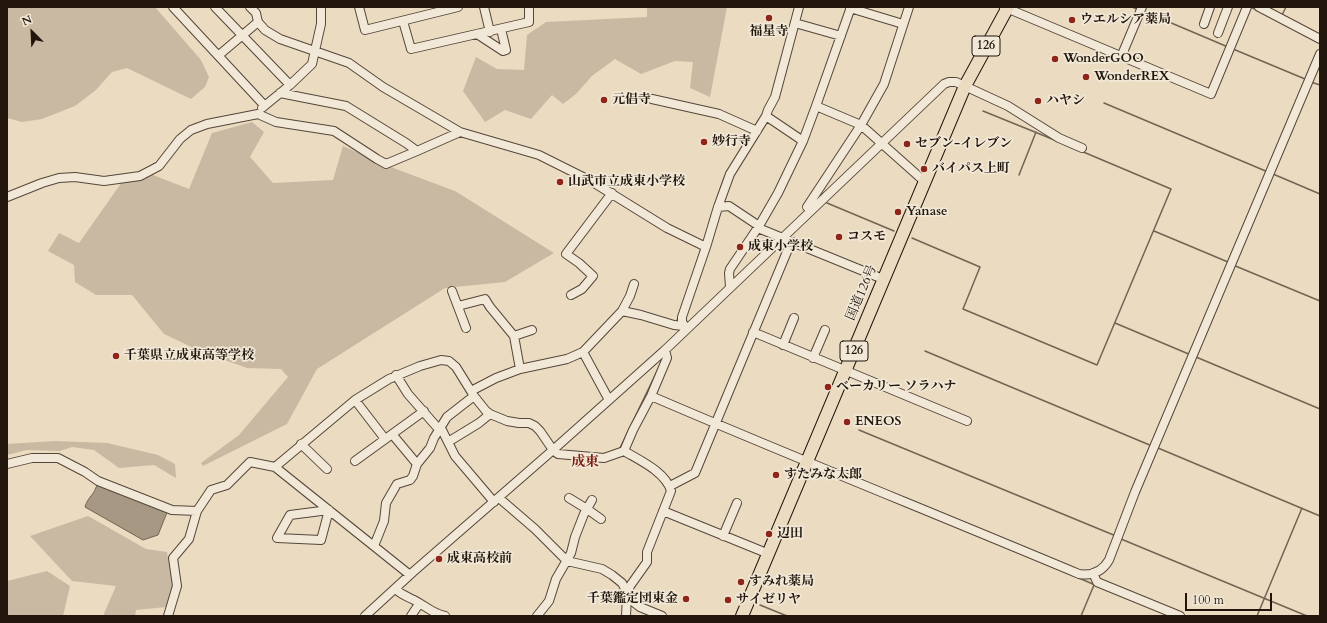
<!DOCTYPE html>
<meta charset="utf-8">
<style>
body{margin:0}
#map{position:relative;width:1327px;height:623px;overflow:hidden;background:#ebdbc1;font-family:Cardo,serif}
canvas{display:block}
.frame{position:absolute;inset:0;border:8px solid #21150c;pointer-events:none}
.north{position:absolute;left:12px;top:12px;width:40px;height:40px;-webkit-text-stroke:3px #f2e8d7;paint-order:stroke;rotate:336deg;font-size:11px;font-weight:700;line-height:16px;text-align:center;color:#21150c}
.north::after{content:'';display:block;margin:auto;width:14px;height:18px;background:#21150c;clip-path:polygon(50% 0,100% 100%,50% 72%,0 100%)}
.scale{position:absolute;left:1185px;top:593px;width:87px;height:18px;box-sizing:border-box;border:2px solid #21150c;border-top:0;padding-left:5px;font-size:12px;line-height:14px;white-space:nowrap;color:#21150c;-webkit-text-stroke:3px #f2e8d7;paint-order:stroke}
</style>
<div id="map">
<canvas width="1327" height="623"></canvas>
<div class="frame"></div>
<div class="north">N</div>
<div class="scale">100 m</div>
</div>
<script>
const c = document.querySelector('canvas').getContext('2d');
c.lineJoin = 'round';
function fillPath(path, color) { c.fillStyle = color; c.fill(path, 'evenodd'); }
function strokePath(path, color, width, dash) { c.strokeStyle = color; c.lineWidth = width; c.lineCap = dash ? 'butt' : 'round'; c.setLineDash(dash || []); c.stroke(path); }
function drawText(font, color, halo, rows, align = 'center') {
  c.font = font + ' Cardo,"Noto Serif JP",serif'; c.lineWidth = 3.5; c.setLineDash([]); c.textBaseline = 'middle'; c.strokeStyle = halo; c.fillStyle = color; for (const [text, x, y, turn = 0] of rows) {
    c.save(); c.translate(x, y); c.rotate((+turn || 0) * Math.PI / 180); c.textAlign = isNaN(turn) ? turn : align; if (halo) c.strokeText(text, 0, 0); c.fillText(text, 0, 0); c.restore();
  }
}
fillPath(new Path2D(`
 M 7,7 L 155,7 L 201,60 L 209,77 L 205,87 L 191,99 L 127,68 L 112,72 L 96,90 L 75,106 L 42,119 L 22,122 L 7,118 Z
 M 647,7 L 727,7 L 710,97 L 690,88 L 693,62 L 675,61 L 641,74 L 615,59 L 592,76 L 576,94 L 563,104 L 552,95 L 531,119 L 505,110 L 485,122 L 463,91 L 476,57 L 497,69 L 524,70 L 527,35 L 546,22 L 647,17 Z
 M 252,122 L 264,132 L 250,157 L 273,183 L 333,180 L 343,146 L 396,169 L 455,191 L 554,253 L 505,282 L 445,288 L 317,369 L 287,424 L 203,466 L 201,463 L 239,435 L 288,377 L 281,369 L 247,368 L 202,352 L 164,334 L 132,295 L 96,295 L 75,282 L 74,265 L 48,251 L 59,233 L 79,243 L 122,182 L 153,175 L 189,189 L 212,133 Z
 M 55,441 L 107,443 L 158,455 L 175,464 L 176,478 L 154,465 L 119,468 L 94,450 L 72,447 L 60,451 L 27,450 L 7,455 L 7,444 Z
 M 88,516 L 146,549 L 167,552 L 173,586 L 166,607 L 136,610 L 135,616 L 103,616 L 116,586 L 72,581 L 30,536 Z
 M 47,571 L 70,586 L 63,616 L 7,616 L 7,581 Z`), '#c9b9a2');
const water = new Path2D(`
 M 97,484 L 108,489 L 168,510 L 158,535 L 143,540 L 85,507 C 88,496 95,495 97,484 Z`);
fillPath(water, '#a69883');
strokePath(water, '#716453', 1);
strokePath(new Path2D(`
 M 1132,7 L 1137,9
 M 1251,7 L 1258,11
 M 1143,11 L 1228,47
 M 1282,15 L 1286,7
 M 1233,49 L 1305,79
 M 1311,82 L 1320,85
 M 1104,103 L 1268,172
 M 983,111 L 1057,141
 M 1273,174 L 1320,194
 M 1019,175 L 1036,132
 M 717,199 L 724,178
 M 827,203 L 894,231
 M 1154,231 L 1228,262
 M 912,238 L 980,267 L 963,309 L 1097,365 L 1171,189 L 1081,151
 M 1233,265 L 1320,301
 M 695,268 L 701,249
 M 676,323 L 679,315
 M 1115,323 L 1191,355
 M 925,351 L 1152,446
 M 1196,357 L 1320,409
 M 859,430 L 1116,536
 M 620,448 L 660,365
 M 1158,448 L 1320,516
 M 1121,539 L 1307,616
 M 1079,578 L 1095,585
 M 623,594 L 623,602
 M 760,605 L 787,616
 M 1081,616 L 1094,585
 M 1257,616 L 1302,508`), '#716453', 1.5);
const minor = new Path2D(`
 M 173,7 L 264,105
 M 215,7 L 290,85
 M 250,7 L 256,13 L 258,22 L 265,30 L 280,39 L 349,63 L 383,87 L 460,132 L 539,155 L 591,181 L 667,228 L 706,247
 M 359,7 L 365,30 L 458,7
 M 484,7 L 490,32
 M 1004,7 L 1211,94 L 1247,7
 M 1259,7 L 1320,39
 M 850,8 L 903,24
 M 403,21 L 411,49 L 529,22 L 529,7
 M 795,23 L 841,36
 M 1204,24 L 1210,7
 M 1218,33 L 1228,7
 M 477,34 L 503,51 L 506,50 L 501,29
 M 219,55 L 258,22
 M 1121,57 L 1142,7
 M 280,93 L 346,106 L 406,143 L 417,151
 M 652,99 L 719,114 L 757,131
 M 816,106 L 861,125 L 924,181
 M 262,108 L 290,85 L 312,64 L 321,24 L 321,7
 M 766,116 L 803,141
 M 7,197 L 42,183 L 59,178 L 75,177 L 104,181 L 140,176 L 159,166 L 180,139 L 191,130 L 207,124 L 258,114 L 276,122 L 334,131 L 377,159 L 386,164 L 417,151 L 460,132
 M 718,207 L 729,206 L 759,226
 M 811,210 L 807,207 L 861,125 L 884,84 L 909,7
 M 758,228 L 883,279
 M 730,287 L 729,273 L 730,269 L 759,226 L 778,193 L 803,141 L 816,106 L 851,7
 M 452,291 L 466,328
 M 571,295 L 582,289 L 593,276 L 579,263 L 566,254 L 612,193
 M 458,306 L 485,299 L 490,307 L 514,336
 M 622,311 L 641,315 L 674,325 L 684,326
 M 687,329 L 682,322 L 682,317 L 706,247 L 718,207 L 730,174 L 766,116 L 768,110 L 775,97 L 799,7
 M 753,332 L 967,421
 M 783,345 L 794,318
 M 583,352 L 609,400
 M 813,358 L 825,330
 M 520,369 L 514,336 L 532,330
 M 396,375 L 408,394 L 436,426 L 441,428 L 455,456 L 494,502
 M 471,391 L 496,378 L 520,369 L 567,359 L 583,352 L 622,311 L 630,296 L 634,284
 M 651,396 C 793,457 936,514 1079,574 C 1092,576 1102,572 1109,560 L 1135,492 L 1320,54
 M 355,400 L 385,439
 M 392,434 L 417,464
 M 448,442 L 479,423 L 490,414
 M 301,444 L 327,469
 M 624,451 C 639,460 666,472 671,491 L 647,552 L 647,562 L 630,586 L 627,595 L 626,616
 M 355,461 L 424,411
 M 7,464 L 32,458 L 58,458 L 85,472 L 98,481 L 172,510 L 197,511
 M 275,467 L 355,400 L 389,379 L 420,366 L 441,360 L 449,361 L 456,367 L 474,396 L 486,411 L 490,414 L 507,421 L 519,423 L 529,423 L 535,426 L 540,431 L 553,450 L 558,454 L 604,458 L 624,451 L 633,430 L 651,396 L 667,358 L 665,350
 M 670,486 L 695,473 L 791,242
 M 499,498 L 535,529 L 567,561 L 602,569 L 612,575 L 622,583 L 631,600 L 640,607 L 662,616
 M 569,498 L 587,509 L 601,519
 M 329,510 L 321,540 L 277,538 L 290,515 Z
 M 663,511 L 769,554
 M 723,536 L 737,503
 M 374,546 L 384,521 L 386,503 L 397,484 L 410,480 L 413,476 L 417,464 L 430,448 L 434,438 L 447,417 L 474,396
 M 1093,573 L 1097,582 L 1180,616
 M 395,589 C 402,595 406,596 414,600 C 426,606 431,613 445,616
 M 168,616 L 177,586 L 173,558 L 189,539 L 197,511 L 211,490 L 227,485 L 250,462 L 275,467 L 410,575
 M 365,616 L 413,572 L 553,450 L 665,350 L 944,84 L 949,82 L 956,82 L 1008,106 L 1059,138 L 1082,148
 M 411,616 L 419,604
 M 537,616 L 549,601 L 556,579 L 571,553 L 575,537 L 584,514 L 592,500`);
const highway = new Path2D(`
 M 742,616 L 965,86 L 1008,7`);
strokePath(minor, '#544639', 10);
strokePath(highway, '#21150c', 14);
strokePath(minor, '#f2e8d7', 8);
strokePath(highway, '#ebdbc1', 12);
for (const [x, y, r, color] of [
 [769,18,4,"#8f2418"],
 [1072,20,4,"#8f2418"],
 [1055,59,4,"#8f2418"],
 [1086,77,4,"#8f2418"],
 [604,100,4,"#8f2418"],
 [1038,101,4,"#8f2418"],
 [704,142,4,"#8f2418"],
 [907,144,4,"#8f2418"],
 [924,169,4,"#8f2418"],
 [560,182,4,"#8f2418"],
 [898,212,4,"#8f2418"],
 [839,237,4,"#8f2418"],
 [740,247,4,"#8f2418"],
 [116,356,4,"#8f2418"],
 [828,387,4,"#8f2418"],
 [847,422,4,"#8f2418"],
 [776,475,4,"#8f2418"],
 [769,534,4,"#8f2418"],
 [439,559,4,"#8f2418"],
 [741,582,4,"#8f2418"],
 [686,599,4,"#8f2418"],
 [728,600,4,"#8f2418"]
]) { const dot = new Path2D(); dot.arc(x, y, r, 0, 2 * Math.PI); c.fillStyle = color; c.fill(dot); strokePath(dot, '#f2e8d7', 1.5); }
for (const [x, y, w] of [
 [986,46,28],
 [854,351,28]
]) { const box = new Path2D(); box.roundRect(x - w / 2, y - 10, w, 20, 3); c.fillStyle = '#f2e8d7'; c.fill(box); strokePath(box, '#21150c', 1); }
drawText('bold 12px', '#21150c', null, [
 ["126",986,46],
 ["126",854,351]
]);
drawText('bold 13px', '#21150c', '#f2e8d7', [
 ["ウエルシア薬局",1080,20],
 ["福星寺",769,32,"center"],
 ["WonderGOO",1063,59],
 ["WonderREX",1094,77],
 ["元倡寺",612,100],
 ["ハヤシ",1046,101],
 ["妙行寺",712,142],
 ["セブン-イレブン",915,144],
 ["バイパス上町",932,169],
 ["山武市立成東小学校",568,182],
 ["Yanase",906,212],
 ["コスモ",847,237],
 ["成東小学校",748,247],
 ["千葉県立成東高等学校",124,356],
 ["ベーカリー ソラハナ",836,387],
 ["ENEOS",855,422],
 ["すたみな太郎",784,475],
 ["辺田",777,534],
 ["成東高校前",447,559],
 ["すみれ薬局",749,582],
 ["千葉鑑定団東金",678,599,"right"],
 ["サイゼリヤ",736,600]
], 'left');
drawText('13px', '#21150c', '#f2e8d7', [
 ["国道126号",862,293,-67]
]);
drawText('bold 14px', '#7a1f14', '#f2e8d7', [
 ["成東",585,463]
]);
</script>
